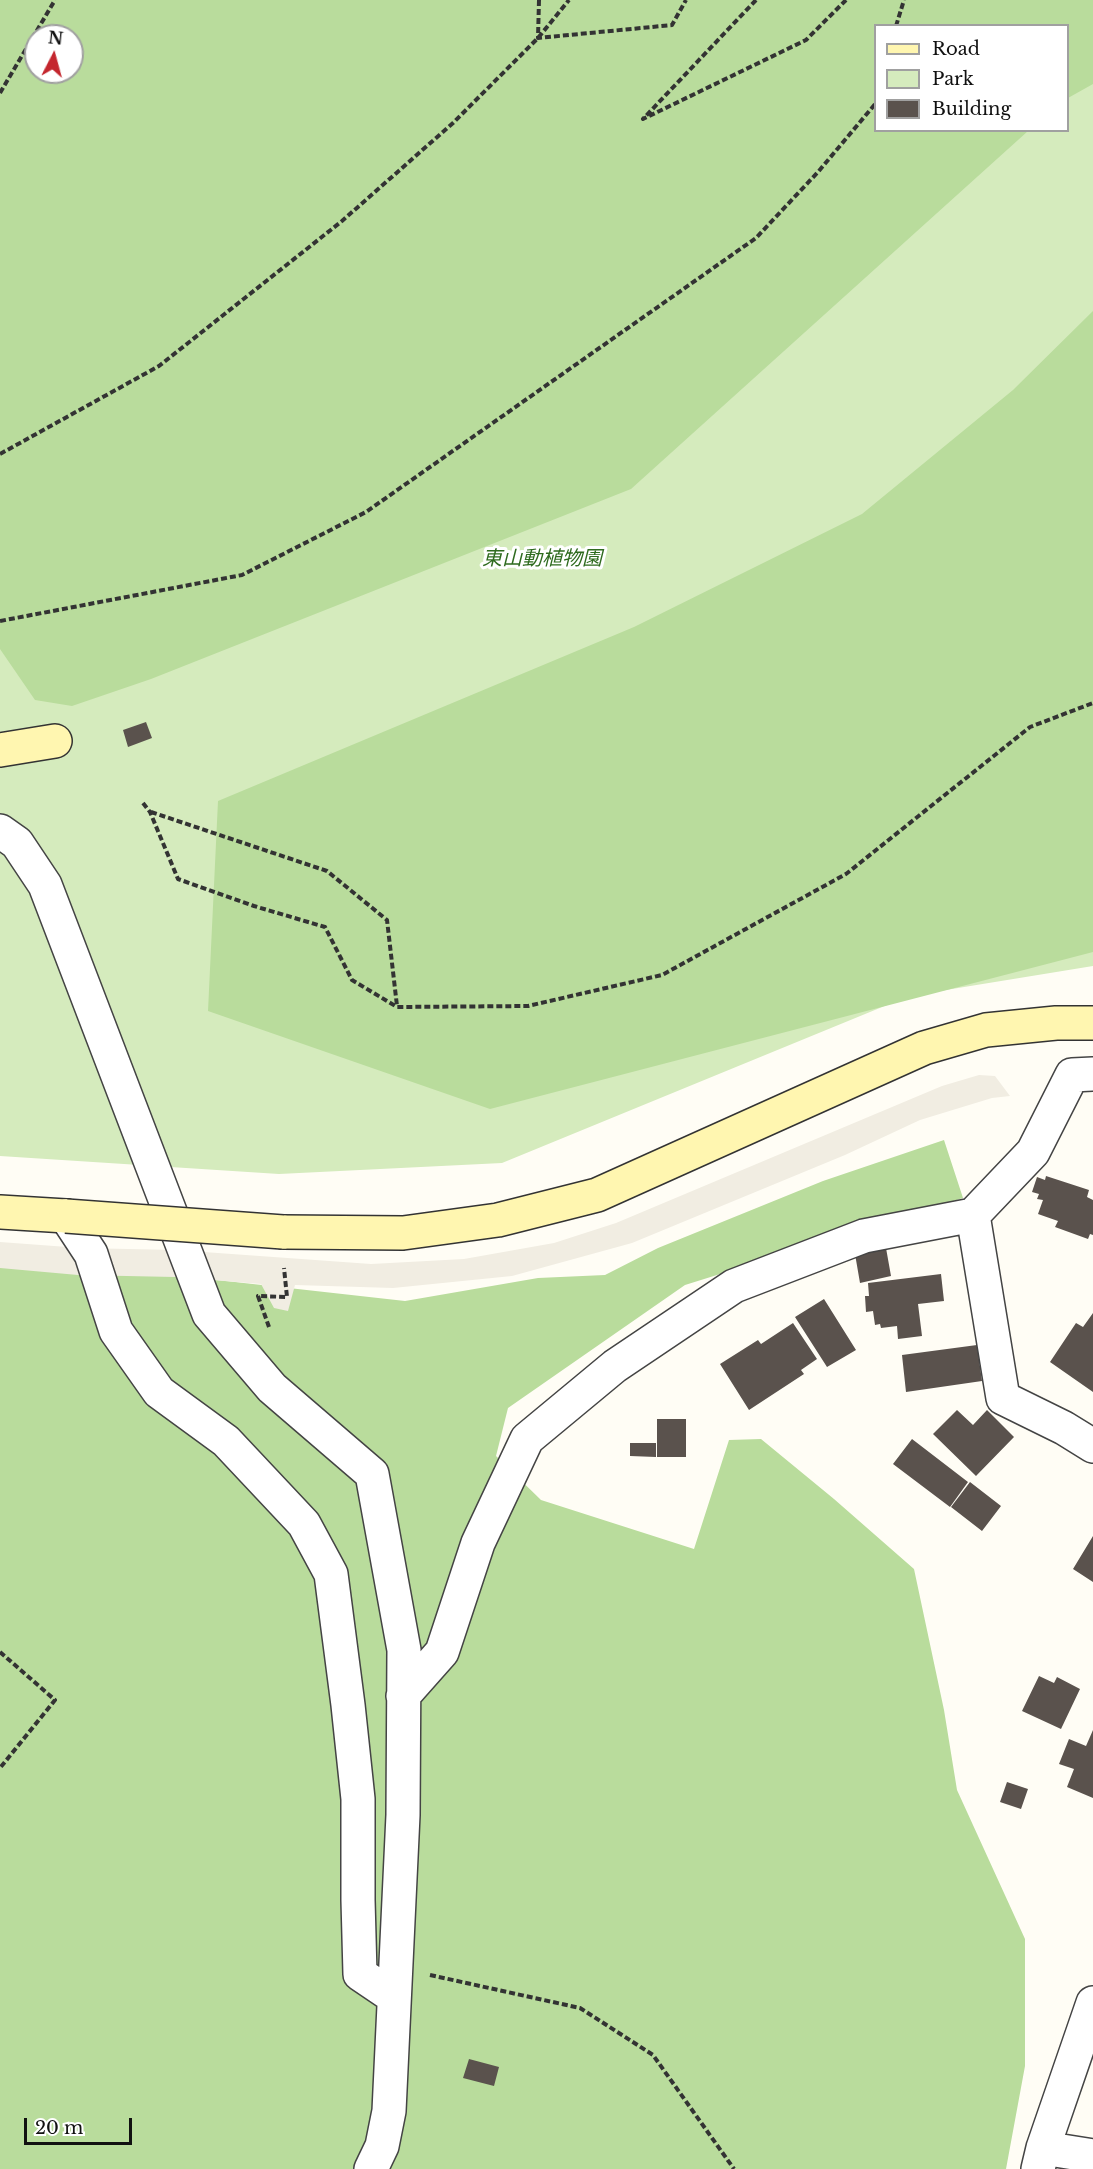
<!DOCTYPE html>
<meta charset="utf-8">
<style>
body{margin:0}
#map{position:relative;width:1093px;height:2169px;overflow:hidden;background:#fffdf5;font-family:"Libre Baskerville",serif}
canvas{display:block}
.legend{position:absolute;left:874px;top:24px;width:195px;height:108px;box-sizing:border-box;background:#fff;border:2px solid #a0a0a0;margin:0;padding:8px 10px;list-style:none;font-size:18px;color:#111}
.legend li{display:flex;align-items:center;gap:12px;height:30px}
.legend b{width:30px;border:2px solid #a0a0a0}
.north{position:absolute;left:24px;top:24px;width:60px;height:60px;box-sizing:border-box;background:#fff;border:2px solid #a0a0a0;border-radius:50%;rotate:6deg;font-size:16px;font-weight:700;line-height:24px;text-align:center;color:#111}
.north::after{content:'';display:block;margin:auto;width:21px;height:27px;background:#c4262e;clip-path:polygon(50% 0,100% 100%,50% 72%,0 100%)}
.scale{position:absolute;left:24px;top:2118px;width:108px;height:27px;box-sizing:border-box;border:3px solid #111;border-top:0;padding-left:8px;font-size:18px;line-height:21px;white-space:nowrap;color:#111;-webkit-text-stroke:4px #fff;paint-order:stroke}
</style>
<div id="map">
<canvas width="1093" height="2169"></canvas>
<ul class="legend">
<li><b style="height:8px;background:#fff6b0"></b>Road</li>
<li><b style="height:16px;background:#d5ebbd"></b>Park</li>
<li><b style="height:16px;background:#5a524d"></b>Building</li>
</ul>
<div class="north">N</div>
<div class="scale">20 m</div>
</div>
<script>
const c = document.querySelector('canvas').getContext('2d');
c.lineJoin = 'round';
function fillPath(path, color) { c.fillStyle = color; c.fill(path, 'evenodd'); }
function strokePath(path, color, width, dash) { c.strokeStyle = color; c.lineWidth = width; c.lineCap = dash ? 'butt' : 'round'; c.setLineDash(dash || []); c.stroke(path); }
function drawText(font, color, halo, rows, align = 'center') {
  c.font = font + ' "Libre Baskerville","Noto Sans JP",serif'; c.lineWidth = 6; c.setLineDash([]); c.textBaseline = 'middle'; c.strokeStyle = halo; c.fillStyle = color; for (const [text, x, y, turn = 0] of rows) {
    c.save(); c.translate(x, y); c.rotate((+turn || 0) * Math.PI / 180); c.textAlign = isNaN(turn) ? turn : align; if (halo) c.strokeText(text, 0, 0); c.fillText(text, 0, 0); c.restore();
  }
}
fillPath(new Path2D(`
 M 0,0 L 1093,0 L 1093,966 L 909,996 L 502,1163 L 279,1174 L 0,1156 ZM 876,26 L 1068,26 L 1068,130 L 876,130 ZM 36,36 L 72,36 L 72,72 L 36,72 Z`), '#d5ebbd');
fillPath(new Path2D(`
 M 0,0 L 1093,0 L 1093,84 L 1068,98 L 1068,26 L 876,26 L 876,130 L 1028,131 L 631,489 L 151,679 L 72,706 L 35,700 L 0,649 ZM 36,36 L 72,36 L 72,72 L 36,72 Z
 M 1093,311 L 1093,952 L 490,1109 L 208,1011 L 218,801 L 634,627 L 862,514 L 1013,390 Z
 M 944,1140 L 963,1198 L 685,1285 L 508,1408 L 496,1456 L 541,1500 L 694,1549 L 729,1440 L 761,1439 L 834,1499 L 914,1569 L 944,1710 L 957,1790 L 1025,1939 L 1025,2066 L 1006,2169 L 0,2169 L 0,1259 L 20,1258 L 405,1301 L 538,1278 L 605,1275 L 658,1248 L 823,1181 Z`), '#b9dc9c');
fillPath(new Path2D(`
 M 979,1075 L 995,1076 L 1010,1096 L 992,1098 L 920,1120 L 845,1155 L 632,1243 L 512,1276 L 393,1288 L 295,1285 L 288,1311 L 274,1308 L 261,1284 L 175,1277 L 78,1275 L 0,1268 L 0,1242 L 81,1248 L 176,1250 L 371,1264 L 464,1259 L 554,1243 L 616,1223 L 942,1086 Z`), '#f1ede2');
fillPath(new Path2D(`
 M 146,722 L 152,738 L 128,747 L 123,730 Z
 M 1046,1176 L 1089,1190 L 1087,1197 L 1093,1200 L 1093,1235 L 1090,1234 L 1088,1239 L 1055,1227 L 1058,1221 L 1038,1214 L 1043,1200 L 1037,1199 L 1039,1194 L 1032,1192 L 1037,1177 L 1045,1180 Z
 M 886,1248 L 891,1276 L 860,1283 L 855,1254 Z
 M 941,1274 L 944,1301 L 918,1304 L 922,1336 L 898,1339 L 897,1326 L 881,1328 L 880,1324 L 875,1325 L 873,1311 L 866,1312 L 865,1296 L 869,1296 L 868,1283 Z
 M 824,1299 L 856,1350 L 827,1367 L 795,1317 Z
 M 1093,1313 L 1093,1392 L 1050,1362 L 1076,1323 L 1083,1327 Z
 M 793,1323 L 817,1359 L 801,1370 L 804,1374 L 749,1410 L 720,1364 L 758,1340 L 761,1344 Z
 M 977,1345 L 982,1381 L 906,1392 L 902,1355 Z
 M 957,1410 L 973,1425 L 987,1410 L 1014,1437 L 976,1476 L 933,1434 Z
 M 657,1419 L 686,1419 L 686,1457 L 657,1457 Z
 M 912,1439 L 968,1482 L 950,1507 L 893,1464 Z
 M 630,1443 L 656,1443 L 656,1457 L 630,1456 Z
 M 970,1482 L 1001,1506 L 982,1531 L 951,1507 Z
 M 1093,1536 L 1093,1582 L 1073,1569 Z
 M 1039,1676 L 1054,1683 L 1057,1677 L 1080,1689 L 1061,1729 L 1022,1711 Z
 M 1093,1730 L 1093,1798 L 1067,1787 L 1074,1769 L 1059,1764 L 1069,1739 L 1086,1746 Z
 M 1007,1782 L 1028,1789 L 1021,1809 L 1000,1802 Z
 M 469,2059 L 499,2067 L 494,2086 L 463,2078 Z`), '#5a524d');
const street = new Path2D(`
 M 0,831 L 17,843 L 45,885 L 209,1314 L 272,1388 L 372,1474 L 404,1650 L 403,1815 L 389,2111 L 382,2146 L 371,2169
 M 973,1215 L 1033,1152 L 1072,1075 L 1093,1074
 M 66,1216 L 91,1254 L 116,1331 L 159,1392 L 226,1441 L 304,1524 L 331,1574 L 348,1705 L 358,1799 L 358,1900 L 360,1974 L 394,1997
 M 403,1696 L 442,1652 L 478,1543 L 527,1439 L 615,1366 L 734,1286 L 864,1236 L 973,1215 L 1003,1398 L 1064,1428 L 1093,1446
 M 1043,2148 L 1093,2156
 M 1038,2169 L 1043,2148 L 1093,2003`);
const secondary = new Path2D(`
 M 0,750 L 55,741
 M 0,1212 L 66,1216
 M 283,1232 L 403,1233 L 498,1220 L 597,1195 L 924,1048 L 986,1030 L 1056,1023 L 1093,1023`);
strokePath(street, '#444', 36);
strokePath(secondary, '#333', 36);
strokePath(new Path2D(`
 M 539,0 L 538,38 L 672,25 L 686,0
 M 756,0 L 643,119 L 806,40 L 846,0
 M 896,26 L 904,0
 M 0,93 L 55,0
 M 0,454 L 159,366 L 342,221 L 453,123 L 538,38 L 569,0
 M 0,621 L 242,575 L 366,512 L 756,238 L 818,172 L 876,103
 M 143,803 L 150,812 L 178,879 L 254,906 L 325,927 L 352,980 L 397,1007 L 528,1006 L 662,975 L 846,874 L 1030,727 L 1093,703
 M 151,812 L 327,871 L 387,920 L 397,1006
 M 269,1327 L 258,1296 L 287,1297 L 284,1268
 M 0,1652 L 55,1700 L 0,1768
 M 430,1975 L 580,2008 L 653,2055 L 734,2169`), '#333', 4, [6, 3]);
strokePath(street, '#fff', 33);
strokePath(secondary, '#fff6b0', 33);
const secondaryBridge = new Path2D(`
 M 66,1216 L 283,1232`);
strokePath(secondaryBridge, '#333', 36, []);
strokePath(secondaryBridge, '#fff6b0', 33);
drawText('italic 20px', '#2f6b1f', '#fff', [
 ["東山動植物園",542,559]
]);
</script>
